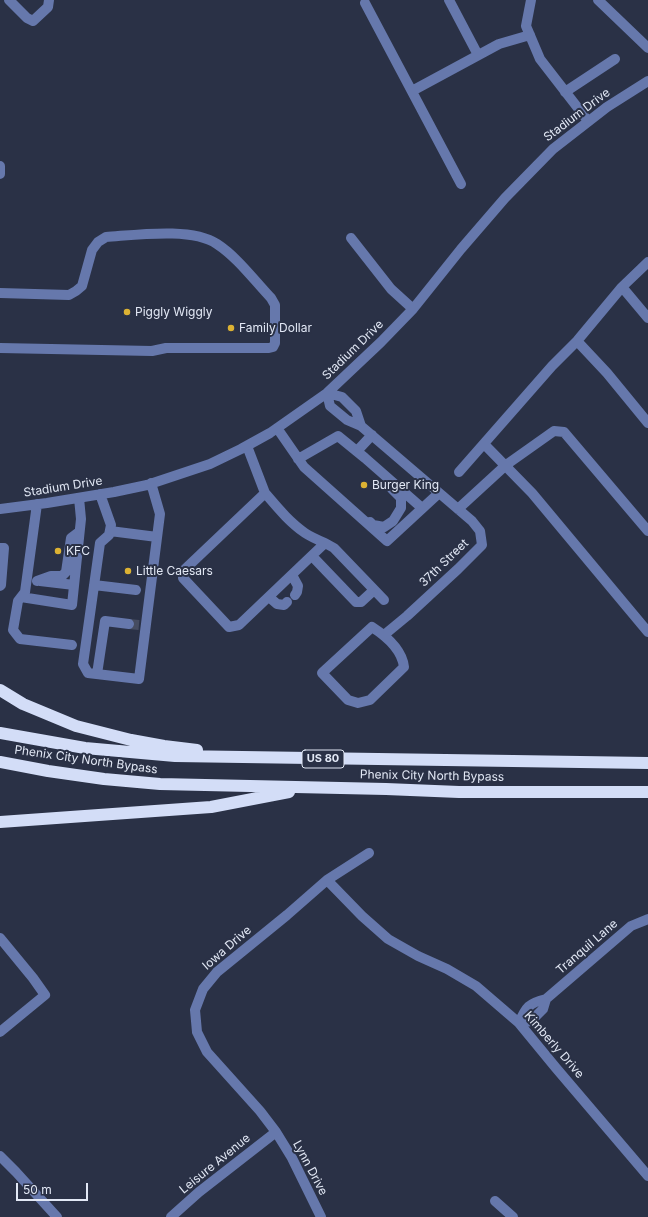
<!DOCTYPE html>
<style>
body{margin:0}
#map{position:relative;width:648px;height:1217px;overflow:hidden;background:#2a3146;font-family:Inter,sans-serif}
canvas{display:block}
.scale{position:absolute;left:16px;top:1183px;width:72px;height:18px;box-sizing:border-box;border:2px solid #e2e8f5;border-top:0;padding-left:5px;font-size:12px;line-height:14px;white-space:nowrap;color:#e2e8f5;-webkit-text-stroke:3px #2a3146;paint-order:stroke}
</style>
<div id="map">
<canvas width="648" height="1217"></canvas>
<div class="scale">50 m</div>
</div>
<script>
const c = document.querySelector('canvas').getContext('2d');
c.lineJoin = 'round';
function strokePath(path, color, width, dash) { c.strokeStyle = color; c.lineWidth = width; c.lineCap = dash ? 'butt' : 'round'; c.setLineDash(dash || []); c.stroke(path); }
function drawText(font, color, halo, rows, align = 'center') {
  c.font = font + ' Inter,sans-serif'; c.lineWidth = 4; c.setLineDash([]); c.textBaseline = 'middle'; c.strokeStyle = halo; c.fillStyle = color; for (const [text, x, y, turn = 0] of rows) {
    c.save(); c.translate(x, y); c.rotate((+turn || 0) * Math.PI / 180); c.textAlign = isNaN(turn) ? turn : align; if (halo) c.strokeText(text, 0, 0); c.fillText(text, 0, 0); c.restore();
  }
}
strokePath(new Path2D(`
 M 129,624 L 140,625`), '#464c60', 10, [10, 5]);
strokePath(new Path2D(`
 M 9,0 L 27,18 L 33,21 L 48,7 L 49,0
 M 449,0 L 478,55
 M 531,0 L 526,26 L 540,59 L 588,121
 M 598,0 L 648,48
 M 365,3 L 461,184
 M 412,91 L 499,44 L 530,35
 M 565,92 L 615,59
 M 0,166 L 0,174
 M 351,238 L 391,289 L 413,309
 M 622,287 L 648,318
 M 0,293 L 69,295 L 76,291 L 82,286 L 92,250 L 98,242 L 106,237 C 136,235 192,227 217,244 C 237,257 254,280 271,298 L 275,305 L 275,343 L 273,347 L 269,348 L 166,348 L 152,351 L 0,348
 M 577,341 L 607,373 L 648,423
 M 361,426 L 356,411 L 342,397 L 327,393 L 330,406 L 347,420 L 361,426 L 472,521 L 480,531 L 482,545 L 458,569 L 407,616 L 384,635
 M 277,428 L 304,467 L 387,541 L 439,493
 M 484,444 L 532,493 L 648,632
 M 247,446 L 265,493 L 185,569 L 183,578 L 229,627 L 239,625 L 325,543 L 334,548 L 384,600
 M 357,451 L 372,435
 M 298,459 L 338,436 L 365,458 L 422,508
 M 459,472 L 552,366 L 577,341 L 622,287 L 648,262
 M 265,493 C 277,507 289,522 305,533 C 311,537 318,540 325,543
 M 100,494 L 111,525 L 109,535 L 100,543 L 83,664 L 88,673 L 139,679 L 160,514 L 151,483
 M 37,504 L 25,592 L 18,601 L 13,630 L 20,639 L 72,645
 M 0,509 L 47,503 L 114,492 L 147,485 L 210,464 L 241,449 L 270,433 L 327,393 L 381,342 L 413,309 L 461,249 L 505,198 L 553,149 L 607,107 L 648,81
 M 458,509 L 506,465 L 554,431 L 564,432 L 648,531
 M 370,522 L 373,525 L 384,527 L 393,521 L 401,508 L 401,498 L 392,489
 M 110,531 L 157,537
 M 0,548 L 4,548 L 1,585 L 0,586
 M 312,556 L 356,602 L 361,602 L 374,590
 M 292,575 L 298,586 L 297,592 L 295,595
 M 37,581 L 51,576 L 62,576 L 66,572 L 71,538 L 79,532
 M 40,581 L 74,585
 M 94,585 L 136,590
 M 21,597 L 72,605 L 81,519 L 79,498
 M 269,597 L 277,604 L 284,605 L 287,602
 M 372,627 C 386,636 402,650 404,667 L 370,700 L 358,703 L 348,700 L 322,673 Z
 M 97,674 L 105,621 L 129,624
 M 327,880 L 362,916 L 388,939 L 418,956 L 447,969 L 476,986 L 519,1023 L 556,1068 L 648,1176
 M 0,938 L 33,978 L 45,995 L 0,1032
 M 519,1023 C 526,1007 529,1003 546,999 L 631,926 L 648,919
 M 519,1023 L 531,1021 L 543,1009 L 546,999
 M 0,1156 L 16,1172 L 57,1217
 M 495,1201 L 513,1217
 M 171,1217 L 199,1192 L 276,1132
 M 321,1217 L 292,1158 L 276,1132 L 260,1111 L 207,1052 L 197,1032 L 195,1010 L 203,989 L 217,972 L 287,915 L 327,880 L 369,853`), '#6678ac', 10);
strokePath(new Path2D(`
 M 0,690 L 23,704 L 76,726 L 131,740 L 164,746 L 197,750
 M 0,733 L 85,748 L 175,756 L 648,763
 M 0,762 L 48,771 L 104,779 L 160,784 L 386,789 L 459,792 L 648,792
 M 0,822 L 211,807 L 289,792`), '#d3ddf7', 12);
for (const [x, y, r, color] of [
 [127,312,4,"#dcb233"],
 [231,328,4,"#dcb233"],
 [364,485,4,"#dcb233"],
 [58,551,4,"#dcb233"],
 [128,571,4,"#dcb233"]
]) { const dot = new Path2D(); dot.arc(x, y, r, 0, 2 * Math.PI); c.fillStyle = color; c.fill(dot); strokePath(dot, '#2a3146', 1.5); }
for (const [x, y, w] of [
 [323,759,42]
]) { const box = new Path2D(); box.roundRect(x - w / 2, y - 9, w, 18, 3); c.fillStyle = '#2a3146'; c.fill(box); strokePath(box, '#e2e8f5', 1); }
drawText('bold 11px', '#e2e8f5', null, [
 ["US 80",323,759]
]);
drawText('12px', '#e2e8f5', '#2a3146', [
 ["Stadium Drive",577,115,-37],
 ["Stadium Drive",353,350,-44],
 ["Stadium Drive",63,487,-9],
 ["37th Street",444,563,-44],
 ["Phenix City North Bypass",86,760,8],
 ["Phenix City North Bypass",432,776,1],
 ["Tranquil Lane",587,947,-41],
 ["Iowa Drive",227,948,-41],
 ["Kimberly Drive",554,1045,49],
 ["Leisure Avenue",215,1164,-39],
 ["Lynn Drive",310,1168,62]
]);
drawText('12px', '#e2e8f5', '#2a3146', [
 ["Piggly Wiggly",135,312],
 ["Family Dollar",239,328],
 ["Burger King",372,485],
 ["KFC",66,551],
 ["Little Caesars",136,571]
], 'left');
</script>
